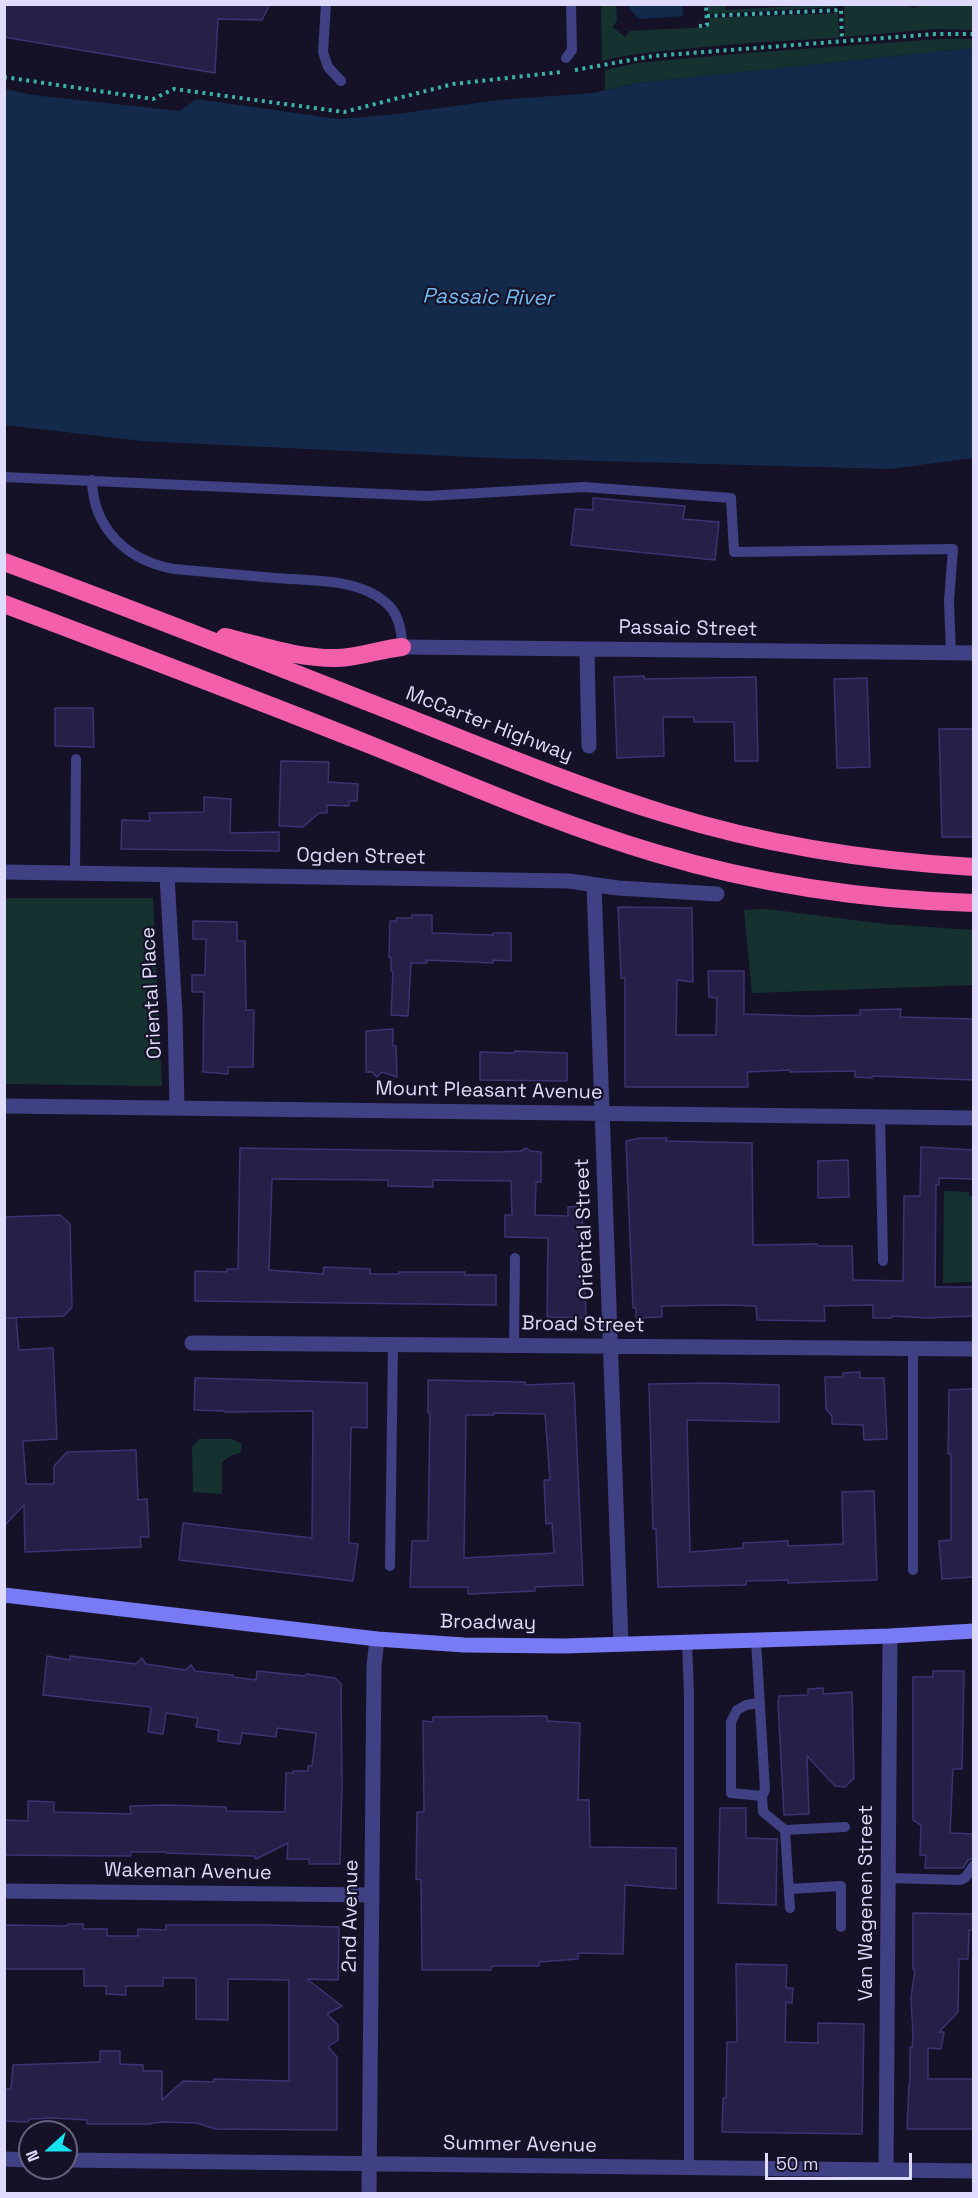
<!DOCTYPE html>
<style>
body{margin:0}
#map{position:relative;width:978px;height:2198px;overflow:hidden;background:#151228;font-family:"Space Grotesk",sans-serif}
canvas{display:block}
.frame{position:absolute;inset:0;border:6px solid #dedbfd;pointer-events:none}
.north{position:absolute;left:18px;top:2120px;width:60px;height:60px;box-sizing:border-box;background:#151228;border:2px solid #65627d;border-radius:50%;rotate:249deg;font-size:16px;font-weight:700;line-height:24px;text-align:center;color:#dedbfd}
.north::after{content:'';display:block;margin:auto;width:21px;height:27px;background:#15e2ef;clip-path:polygon(50% 0,100% 100%,50% 72%,0 100%)}
.scale{position:absolute;left:765px;top:2153px;width:147px;height:27px;box-sizing:border-box;border:3px solid #dedbfd;border-top:0;padding-left:8px;font-size:18px;line-height:21px;white-space:nowrap;color:#dedbfd;-webkit-text-stroke:4px #151228;paint-order:stroke}
</style>
<div id="map">
<canvas width="978" height="2198"></canvas>
<div class="frame"></div>
<div class="north">N</div>
<div class="scale">50 m</div>
</div>
<script>
const c = document.querySelector('canvas').getContext('2d');
c.lineJoin = 'round';
function fillPath(path, color) { c.fillStyle = color; c.fill(path, 'evenodd'); }
function strokePath(path, color, width, dash) { c.strokeStyle = color; c.lineWidth = width; c.lineCap = dash ? 'butt' : 'round'; c.setLineDash(dash || []); c.stroke(path); }
function drawText(font, color, halo, rows, align = 'center') {
  c.font = font + ' "Space Grotesk",sans-serif'; c.lineWidth = 4.5; c.setLineDash([]); c.textBaseline = 'middle'; c.strokeStyle = halo; c.fillStyle = color; for (const [text, x, y, turn = 0] of rows) {
    c.save(); c.translate(x, y); c.rotate((+turn || 0) * Math.PI / 180); c.textAlign = isNaN(turn) ? turn : align; if (halo) c.strokeText(text, 0, 0); c.fillText(text, 0, 0); c.restore();
  }
}
fillPath(new Path2D(`
 M 601,5 L 616,5 L 617,21 L 612,27 L 625,37 L 630,31 L 709,27 L 709,18 L 838,13 L 839,38 C 790,40 742,43 693,48 C 663,51 632,53 602,61 Z
 M 816,5 L 838,5 L 838,7 L 709,14 L 708,5 L 725,5 L 726,10 Z
 M 905,5 L 915,8 L 917,5 L 973,5 L 973,30 L 934,29 L 845,37 L 844,5 Z
 M 939,39 L 973,39 L 973,48 L 637,83 L 605,90 L 605,70 L 637,63 L 736,54 Z
 M 5,898 L 153,898 L 162,1086 L 5,1084 Z
 M 766,909 L 885,924 L 973,930 L 973,985 L 752,993 L 744,910 Z
 M 944,1191 L 969,1192 L 969,1196 L 973,1196 L 973,1282 L 943,1283 Z
 M 199,1439 L 232,1439 L 242,1444 L 240,1453 L 232,1455 L 222,1462 L 222,1494 L 193,1492 L 192,1447 Z`), '#153230');
fillPath(new Path2D(`
 M 629,5 L 682,5 L 683,16 L 639,19 L 629,8 Z
 M 973,48 L 973,458 L 890,469 L 494,458 L 142,441 L 5,425 L 5,89 L 33,95 L 179,111 L 197,99 L 338,119 L 389,115 L 499,100 L 593,93 L 637,83 Z`), '#132a4b');
const building = new Path2D(`
 M 4,4 L 270,4 L 262,20 L 218,19 L 215,73 L 4,37 Z
 M 593,498 L 685,506 L 683,519 L 719,522 L 715,560 L 571,545 L 575,509 L 593,510 Z
 M 644,676 L 644,679 L 756,677 L 758,761 L 735,761 L 734,722 L 694,722 L 694,717 L 663,717 L 664,756 L 617,758 L 614,677 Z
 M 867,678 L 870,767 L 837,768 L 834,679 Z
 M 55,708 L 93,708 L 94,747 L 55,746 Z
 M 939,729 L 974,729 L 974,837 L 942,837 Z
 M 281,761 L 329,762 L 328,782 L 358,784 L 357,801 L 349,801 L 349,806 L 327,805 L 327,813 L 319,813 L 303,827 L 279,826 Z
 M 204,797 L 231,799 L 230,833 L 279,832 L 279,851 L 121,849 L 122,820 L 150,821 L 149,813 L 204,812 Z
 M 618,907 L 692,908 L 693,982 L 677,980 L 676,1035 L 716,1035 L 717,998 L 709,997 L 708,971 L 744,971 L 744,1014 L 807,1016 L 860,1015 L 860,1010 L 901,1009 L 900,1017 L 974,1019 L 974,1080 L 872,1076 L 872,1078 L 855,1077 L 855,1071 L 790,1072 L 790,1070 L 747,1072 L 748,1087 L 625,1087 L 625,978 L 621,978 Z
 M 412,915 L 432,915 L 432,933 L 493,935 L 493,933 L 511,933 L 511,961 L 493,960 L 493,963 L 426,960 L 427,963 L 411,963 L 408,1016 L 391,1015 L 393,971 L 391,971 L 391,958 L 389,957 L 390,921 L 396,921 L 397,918 L 412,918 Z
 M 193,921 L 237,922 L 237,941 L 245,941 L 246,1010 L 254,1010 L 253,1067 L 228,1067 L 228,1074 L 203,1072 L 204,992 L 192,992 L 192,975 L 205,975 L 206,939 L 193,939 Z
 M 393,1029 L 393,1046 L 396,1046 L 397,1077 L 382,1072 L 377,1077 L 372,1072 L 366,1072 L 366,1031 Z
 M 515,1051 L 567,1053 L 567,1081 L 480,1080 L 480,1052 L 515,1053 Z
 M 640,1138 L 667,1138 L 666,1141 L 752,1143 L 753,1245 L 817,1244 L 818,1246 L 852,1246 L 853,1280 L 903,1281 L 904,1196 L 920,1196 L 921,1147 L 974,1150 L 974,1179 L 939,1178 L 939,1185 L 936,1185 L 935,1287 L 974,1287 L 974,1316 L 927,1318 L 892,1316 L 892,1318 L 873,1318 L 873,1305 L 824,1306 L 825,1321 L 757,1320 L 756,1306 L 728,1305 L 662,1306 L 662,1317 L 636,1318 L 636,1308 L 633,1308 L 626,1141 Z
 M 240,1148 L 497,1152 L 521,1151 L 526,1148 L 530,1151 L 541,1152 L 541,1182 L 536,1182 L 535,1215 L 568,1216 L 568,1207 L 582,1206 L 586,1318 L 547,1317 L 548,1238 L 505,1237 L 505,1215 L 512,1215 L 511,1181 L 433,1180 L 433,1187 L 388,1186 L 388,1180 L 272,1179 L 269,1270 L 323,1274 L 324,1267 L 370,1269 L 370,1274 L 399,1274 L 399,1272 L 465,1272 L 465,1275 L 496,1275 L 496,1305 L 195,1301 L 195,1271 L 227,1272 L 227,1269 L 238,1269 Z
 M 848,1160 L 849,1197 L 818,1198 L 818,1161 Z
 M 60,1215 L 70,1224 L 72,1307 L 64,1316 L 4,1318 L 4,1217 Z
 M 4,1318 L 16,1318 L 19,1350 L 53,1348 L 57,1439 L 23,1441 L 26,1484 L 54,1484 L 54,1466 L 67,1452 L 136,1450 L 138,1500 L 147,1499 L 149,1537 L 140,1537 L 141,1547 L 25,1552 L 24,1505 L 4,1526 Z
 M 860,1372 L 860,1378 L 884,1378 L 887,1439 L 864,1440 L 863,1425 L 832,1424 L 832,1416 L 826,1409 L 825,1377 L 843,1377 L 843,1373 Z
 M 195,1378 L 367,1383 L 367,1428 L 351,1427 L 349,1543 L 358,1544 L 353,1581 L 179,1560 L 183,1523 L 312,1538 L 313,1411 L 225,1412 L 225,1411 L 194,1410 Z
 M 428,1380 L 525,1382 L 525,1385 L 574,1383 L 583,1585 L 535,1587 L 535,1591 L 468,1594 L 468,1587 L 410,1587 L 412,1541 L 428,1541 L 430,1413 L 428,1413 ZM 494,1413 L 545,1414 L 550,1480 L 544,1480 L 546,1524 L 552,1523 L 554,1553 L 464,1558 L 466,1415 L 494,1415 Z
 M 712,1383 L 779,1385 L 779,1422 L 687,1420 L 690,1552 L 743,1548 L 743,1543 L 788,1541 L 788,1546 L 843,1544 L 842,1492 L 874,1491 L 877,1580 L 788,1583 L 788,1580 L 746,1581 L 746,1585 L 658,1587 L 656,1529 L 653,1529 L 649,1384 Z
 M 974,1389 L 974,1577 L 942,1579 L 939,1541 L 951,1540 L 951,1454 L 948,1454 L 949,1390 Z
 M 47,1656 L 70,1660 L 70,1656 L 136,1664 L 142,1658 L 146,1664 L 185,1670 L 191,1665 L 195,1671 L 233,1675 L 233,1677 L 256,1680 L 257,1671 L 305,1676 L 306,1674 L 335,1678 L 341,1684 L 342,1788 L 340,1864 L 309,1864 L 309,1859 L 287,1859 L 288,1843 L 256,1859 L 254,1856 L 166,1853 L 166,1852 L 131,1852 L 131,1856 L 4,1855 L 4,1820 L 28,1821 L 28,1801 L 54,1802 L 54,1812 L 131,1814 L 130,1806 L 167,1805 L 226,1807 L 226,1811 L 285,1812 L 286,1773 L 293,1773 L 293,1771 L 308,1771 L 308,1766 L 312,1766 L 316,1733 L 277,1728 L 276,1737 L 242,1733 L 240,1744 L 218,1741 L 219,1730 L 196,1727 L 198,1718 L 166,1713 L 163,1734 L 148,1732 L 151,1707 L 43,1695 Z
 M 933,1671 L 964,1671 L 962,1769 L 953,1769 L 950,1833 L 974,1834 L 974,1858 L 968,1860 L 963,1868 L 925,1868 L 926,1855 L 920,1855 L 921,1825 L 913,1820 L 913,1677 L 933,1677 Z
 M 823,1688 L 823,1694 L 852,1692 L 854,1778 L 845,1787 L 835,1786 L 807,1756 L 809,1814 L 784,1815 L 778,1703 L 779,1696 L 808,1695 L 808,1689 Z
 M 547,1716 L 547,1721 L 580,1723 L 578,1800 L 589,1800 L 590,1847 L 676,1848 L 676,1889 L 625,1885 L 623,1954 L 578,1953 L 578,1959 L 539,1962 L 539,1966 L 492,1966 L 491,1970 L 422,1970 L 421,1880 L 416,1879 L 417,1812 L 424,1812 L 423,1721 L 433,1722 L 433,1717 Z
 M 720,1808 L 746,1808 L 746,1838 L 777,1839 L 776,1905 L 718,1903 Z
 M 913,1913 L 974,1914 L 974,1930 L 969,1930 L 968,1959 L 959,1959 L 958,2012 L 939,2032 L 944,2032 L 941,2049 L 928,2048 L 928,2079 L 974,2079 L 974,2129 L 907,2129 L 909,2084 L 910,2084 L 910,2047 L 912,2048 L 913,2035 L 911,1998 L 915,1970 L 913,1969 Z
 M 68,1924 L 83,1924 L 83,1929 L 107,1929 L 107,1936 L 138,1936 L 138,1929 L 166,1930 L 166,1925 L 266,1925 L 339,1927 L 338,1980 L 307,1979 L 342,2006 L 327,2014 L 338,2025 L 338,2040 L 328,2047 L 337,2057 L 337,2130 L 215,2129 L 197,2123 L 164,2122 L 151,2123 L 151,2124 L 87,2124 L 87,2120 L 53,2118 L 30,2119 L 28,2122 L 4,2121 L 4,2089 L 11,2089 L 13,2065 L 100,2062 L 100,2051 L 120,2051 L 120,2064 L 143,2065 L 143,2071 L 162,2071 L 162,2100 L 183,2081 L 214,2082 L 214,2079 L 289,2081 L 289,1980 L 228,1979 L 228,2020 L 196,2019 L 196,1978 L 163,1978 L 163,1986 L 126,1986 L 126,1995 L 106,1994 L 106,1986 L 84,1986 L 84,1969 L 4,1969 L 4,1925 L 68,1926 Z
 M 736,1964 L 787,1965 L 786,1988 L 793,1988 L 792,2003 L 786,2002 L 785,2042 L 818,2043 L 818,2023 L 864,2024 L 862,2134 L 722,2132 L 723,2098 L 726,2098 L 727,2042 L 737,2042 Z`);
fillPath(building, '#261f48');
strokePath(building, '#3d3372', 1.5);
strokePath(new Path2D(`
 M 707,16 L 841,10 L 842,41
 M 699,26 L 707,25 L 706,4
 M 575,70 L 653,56 L 935,34 L 974,34
 M 4,77 L 153,99 L 174,89 L 344,112 L 453,84 L 561,72`), '#39b3a7', 4, [3, 4.5]);
strokePath(new Path2D(`
 M 326,4 L 323,52 L 328,67 L 341,81
 M 566,58 L 572,50 L 571,4
 M 4,477 L 427,496 L 584,487 L 731,498 L 734,552 L 953,549 L 949,601 L 951,653
 M 92,480 C 93,529 128,561 174,569 C 208,572 241,575 275,578 C 310,581 357,578 385,602 C 399,613 402,630 402,647
 M 75,874 L 76,759
 M 880,1117 L 883,1261
 M 514,1345 L 515,1258
 M 390,1566 L 393,1344
 M 913,1570 L 913,1349
 M 756,1640 L 765,1790 L 762,1796 L 731,1793 L 731,1722 L 737,1710 L 746,1705 L 759,1703
 M 687,1642 L 689,1695 L 689,2168
 M 762,1796 L 763,1812 L 785,1830 L 845,1827
 M 785,1830 L 790,1908
 M 889,1878 L 960,1880 L 965,1878 L 974,1865
 M 789,1889 L 841,1886 L 841,1927`), '#404084', 10);
strokePath(new Path2D(`
 M 402,647 L 974,653
 M 587,649 L 589,746
 M 4,872 L 569,881 L 618,888 L 717,894
 M 167,876 L 175,1014 L 177,1108
 M 594,885 L 621,1644
 M 4,1106 L 974,1118
 M 192,1343 L 974,1349
 M 4,1891 L 372,1895
 M 886,2171 L 890,1636`), '#404084', 15);
strokePath(new Path2D(`
 M 4,2159 L 30,2160
 M 66,2160 L 974,2171
 M 369,2194 L 374,1666 L 377,1639`), '#404084', 15);
strokePath(new Path2D(`
 M 4,1595 L 377,1639 L 464,1645 L 564,1646 L 890,1636 L 974,1631`), '#797bf6', 15);
strokePath(new Path2D(`
 M 4,562 C 139,611 273,665 406,717 C 492,751 578,787 666,814 C 765,845 870,861 974,867
 M 4,604 C 126,650 247,696 368,744 C 463,782 557,824 655,853 C 758,884 866,900 974,903
 M 225,637 C 262,646 300,659 338,658 C 360,657 381,649 402,647`), '#f45fac', 18);
drawText('20px', '#dedbfd', '#151228', [
 ["Passaic Street",688,629,1],
 ["McCarter Highway",489,725,21],
 ["Ogden Street",361,857,1],
 ["Oriental Place",152,993,-93],
 ["Mount Pleasant Avenue",489,1091,1],
 ["Oriental Street",585,1229,-92],
 ["Broad Street",583,1325,1],
 ["Broadway",488,1623,1],
 ["Wakeman Avenue",188,1872,1],
 ["Van Wagenen Street",867,1903,-90],
 ["2nd Avenue",351,1916,-89],
 ["Summer Avenue",520,2145,1]
]);
drawText('italic 21px', '#71bdf5', '#151228', [
 ["Passaic River",488,298,1]
]);
</script>
